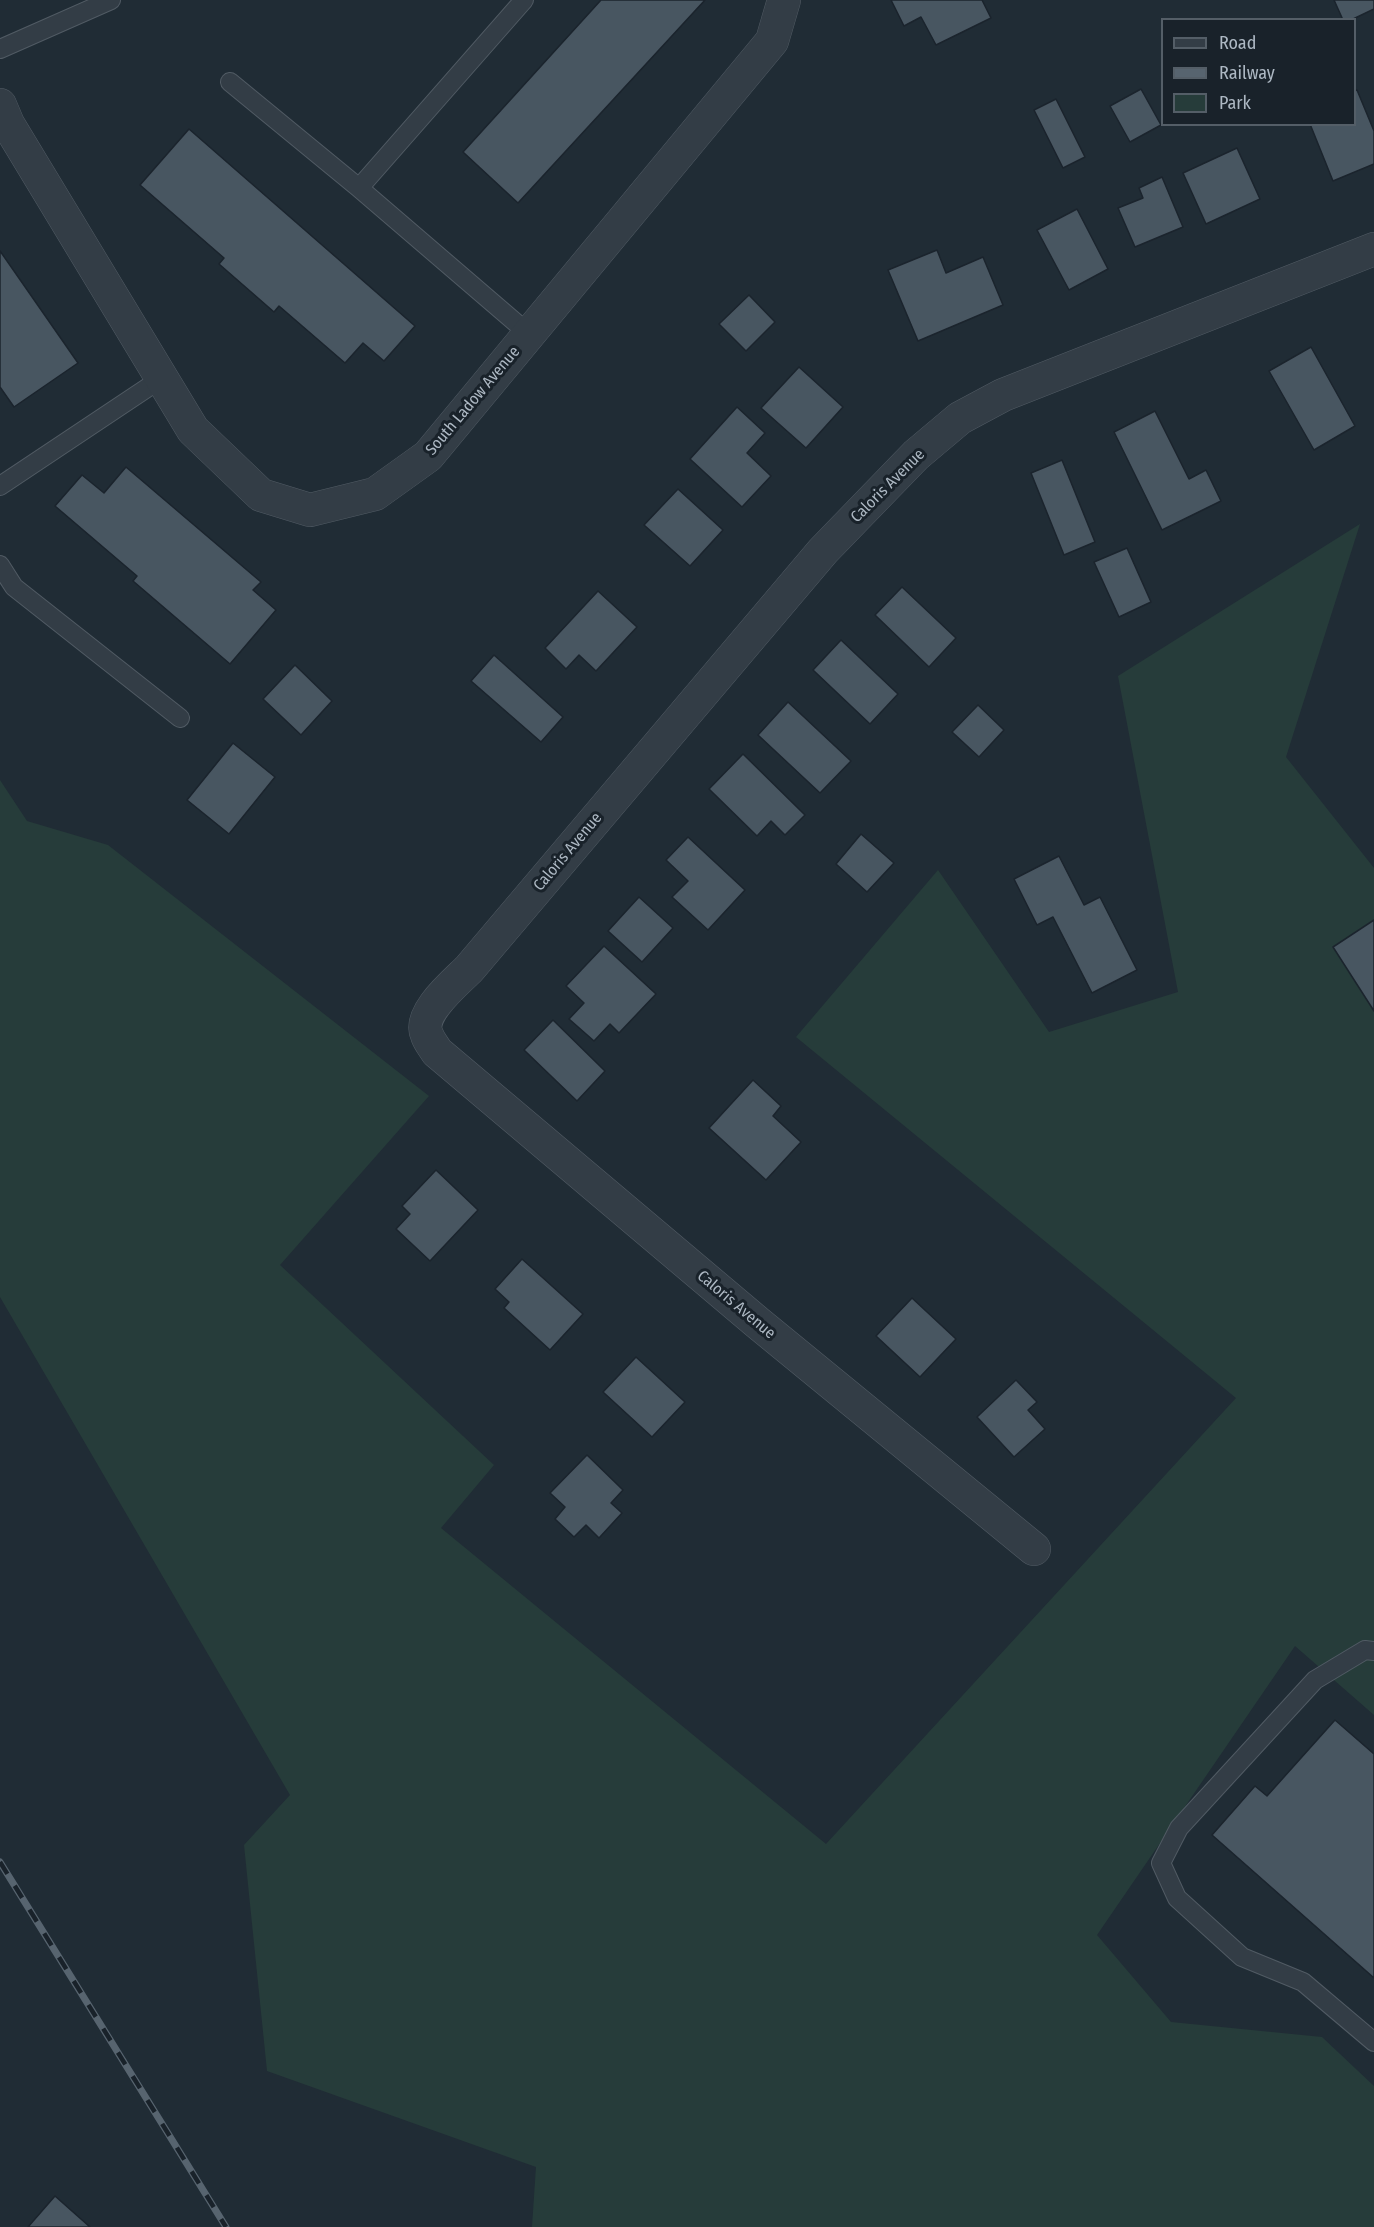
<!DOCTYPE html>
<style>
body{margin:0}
#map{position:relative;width:1374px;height:2227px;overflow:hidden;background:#202c35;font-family:"Fira Sans Condensed",sans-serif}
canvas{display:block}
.legend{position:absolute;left:1161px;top:18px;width:195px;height:108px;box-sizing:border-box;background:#19222a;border:2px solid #545e67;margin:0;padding:8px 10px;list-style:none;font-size:18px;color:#adb8c3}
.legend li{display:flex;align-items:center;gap:12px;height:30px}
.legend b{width:30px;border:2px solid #545e67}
</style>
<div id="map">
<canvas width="1374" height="2227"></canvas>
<ul class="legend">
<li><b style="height:8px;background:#333d46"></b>Road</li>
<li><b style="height:8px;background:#57646f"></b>Railway</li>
<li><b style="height:16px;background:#263c3a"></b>Park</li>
</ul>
</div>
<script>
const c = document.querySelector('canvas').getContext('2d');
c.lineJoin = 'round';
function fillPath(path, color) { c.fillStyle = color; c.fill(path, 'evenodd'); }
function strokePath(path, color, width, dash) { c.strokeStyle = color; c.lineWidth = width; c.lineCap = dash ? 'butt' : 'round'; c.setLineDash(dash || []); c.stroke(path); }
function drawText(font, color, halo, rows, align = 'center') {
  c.font = font + ' "Fira Sans Condensed",sans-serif'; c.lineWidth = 6; c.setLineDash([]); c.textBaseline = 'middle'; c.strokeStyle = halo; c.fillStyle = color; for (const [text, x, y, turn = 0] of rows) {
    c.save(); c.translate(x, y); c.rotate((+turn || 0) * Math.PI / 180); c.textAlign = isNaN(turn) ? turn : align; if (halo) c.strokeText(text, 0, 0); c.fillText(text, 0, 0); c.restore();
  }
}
fillPath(new Path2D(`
 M 1360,524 L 1286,757 L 1374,868 L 1374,1715 L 1295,1646 L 1097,1935 L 1171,2022 L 1322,2037 L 1374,2086 L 1374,2227 L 532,2227 L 536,2167 L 267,2071 L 244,1845 L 290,1795 L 0,1297 L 0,780 L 27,821 L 108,845 L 429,1096 L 280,1265 L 494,1465 L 441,1528 L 826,1844 L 1236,1398 L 796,1037 L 938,870 L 1049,1032 L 1178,992 L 1118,676 Z`), '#263c3a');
const building = new Path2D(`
 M 601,0 L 705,0 L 518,203 L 463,152 Z
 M 891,0 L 982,0 L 991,18 L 936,45 L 921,17 L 904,26 Z
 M 1334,0 L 1374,0 L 1374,9 L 1351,20 L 1343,20 Z
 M 1141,89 L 1161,125 L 1130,142 L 1110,106 Z
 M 1357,90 L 1374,131 L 1374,164 L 1333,181 L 1310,124 L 1354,124 L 1354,91 Z
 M 1056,99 L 1085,157 L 1063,168 L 1034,110 Z
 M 189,129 L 415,326 L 384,361 L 363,343 L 345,363 L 279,306 L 274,312 L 219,264 L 224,258 L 140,185 Z
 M 1237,148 L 1260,199 L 1206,224 L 1183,173 Z
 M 1162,177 L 1183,227 L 1135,247 L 1118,208 L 1143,198 L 1139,188 Z
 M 1077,209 L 1108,269 L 1069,290 L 1037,230 Z
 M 937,250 L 946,273 L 983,257 L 1003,305 L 918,341 L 888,270 Z
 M 0,251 L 78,363 L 14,407 L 0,387 Z
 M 749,295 L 775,322 L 746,351 L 719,324 Z
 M 1311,347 L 1355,426 L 1314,450 L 1269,371 Z
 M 799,367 L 843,407 L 806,448 L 761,408 Z
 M 737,407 L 765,433 L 747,453 L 771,476 L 742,507 L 690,459 Z
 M 1155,411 L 1189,479 L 1206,470 L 1221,501 L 1162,530 L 1114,432 Z
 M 1062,460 L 1095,542 L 1064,555 L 1031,473 Z
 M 126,467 L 261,582 L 253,590 L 276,610 L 230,664 L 133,581 L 137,576 L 55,506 L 82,475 L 104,493 Z
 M 678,489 L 723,530 L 690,566 L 644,525 Z
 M 1127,548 L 1151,602 L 1119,617 L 1094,562 Z
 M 902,587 L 956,638 L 929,667 L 875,615 Z
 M 598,591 L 637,627 L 596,671 L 579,655 L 566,669 L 545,648 Z
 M 841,640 L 898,694 L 870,724 L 813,670 Z
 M 494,655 L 563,717 L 541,742 L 471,681 Z
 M 295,665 L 332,701 L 301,735 L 263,699 Z
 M 788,702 L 851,761 L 820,793 L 758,735 Z
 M 978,705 L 1004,730 L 979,757 L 952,732 Z
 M 233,743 L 275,777 L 229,834 L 187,800 Z
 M 743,754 L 805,815 L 785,835 L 771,821 L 757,836 L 709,789 Z
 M 861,834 L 894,863 L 867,892 L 836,864 Z
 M 688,837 L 745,890 L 708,930 L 672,897 L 688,881 L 666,860 Z
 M 1059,856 L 1084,905 L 1100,897 L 1137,970 L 1092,993 L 1053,917 L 1037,925 L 1014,879 Z
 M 639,897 L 673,928 L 642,962 L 608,931 Z
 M 1374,920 L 1374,1011 L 1333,947 Z
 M 604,946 L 656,994 L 619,1033 L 610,1024 L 594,1041 L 569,1019 L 584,1003 L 566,986 Z
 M 553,1020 L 605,1071 L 577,1101 L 524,1050 Z
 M 753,1080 L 781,1106 L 773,1116 L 801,1142 L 766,1180 L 709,1128 Z
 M 436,1170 L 478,1210 L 430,1261 L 396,1229 L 410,1214 L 402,1206 Z
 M 522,1259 L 583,1314 L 550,1350 L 504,1308 L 509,1302 L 495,1289 Z
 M 912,1298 L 956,1339 L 920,1377 L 876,1336 Z
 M 636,1357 L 685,1402 L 652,1437 L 603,1392 Z
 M 1016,1380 L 1037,1402 L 1028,1410 L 1045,1429 L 1014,1457 L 977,1417 Z
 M 587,1455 L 623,1490 L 611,1503 L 622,1513 L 599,1538 L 586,1525 L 574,1537 L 555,1519 L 565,1507 L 550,1493 Z
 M 1335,1720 L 1374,1754 L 1374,1978 L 1212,1835 L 1255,1786 L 1267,1796 Z
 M 55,2196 L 90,2227 L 28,2227 Z`);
fillPath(building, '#485661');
strokePath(building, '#1b242d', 1.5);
const service = new Path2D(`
 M 0,49 L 111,0
 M 230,82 L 359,188 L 529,334
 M 359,188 L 524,0
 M 0,486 L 162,378
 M 0,565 L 14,587 L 180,718
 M 1374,1651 L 1365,1650 L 1315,1680 L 1179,1828 L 1161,1863 L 1177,1898 L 1242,1957 L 1303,1982 L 1374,2042`);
const minor = new Path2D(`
 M 0,105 L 8,124 L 193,430 L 261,495 L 310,510 L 375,494 L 428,456 L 772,41 L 784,0
 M 1034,1549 L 758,1323 L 437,1052 C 434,1047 429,1041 427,1035 C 417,1014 455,983 469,969 L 823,551 L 916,455 L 960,418 L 1003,395 L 1374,249`);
strokePath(service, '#515b64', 20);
strokePath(minor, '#515b64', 34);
strokePath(service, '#333d46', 18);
strokePath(minor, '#333d46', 33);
const rail = new Path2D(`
 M 0,1862 L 226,2227`);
strokePath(rail, '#57646f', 7);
strokePath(rail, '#19222a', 4.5, [14]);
drawText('16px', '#adb8c3', '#19222a', [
 ["South Ladow Avenue",473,401,-50],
 ["Caloris Avenue",888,486,-45],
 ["Caloris Avenue",568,852,-50],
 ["Caloris Avenue",736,1305,40]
]);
</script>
